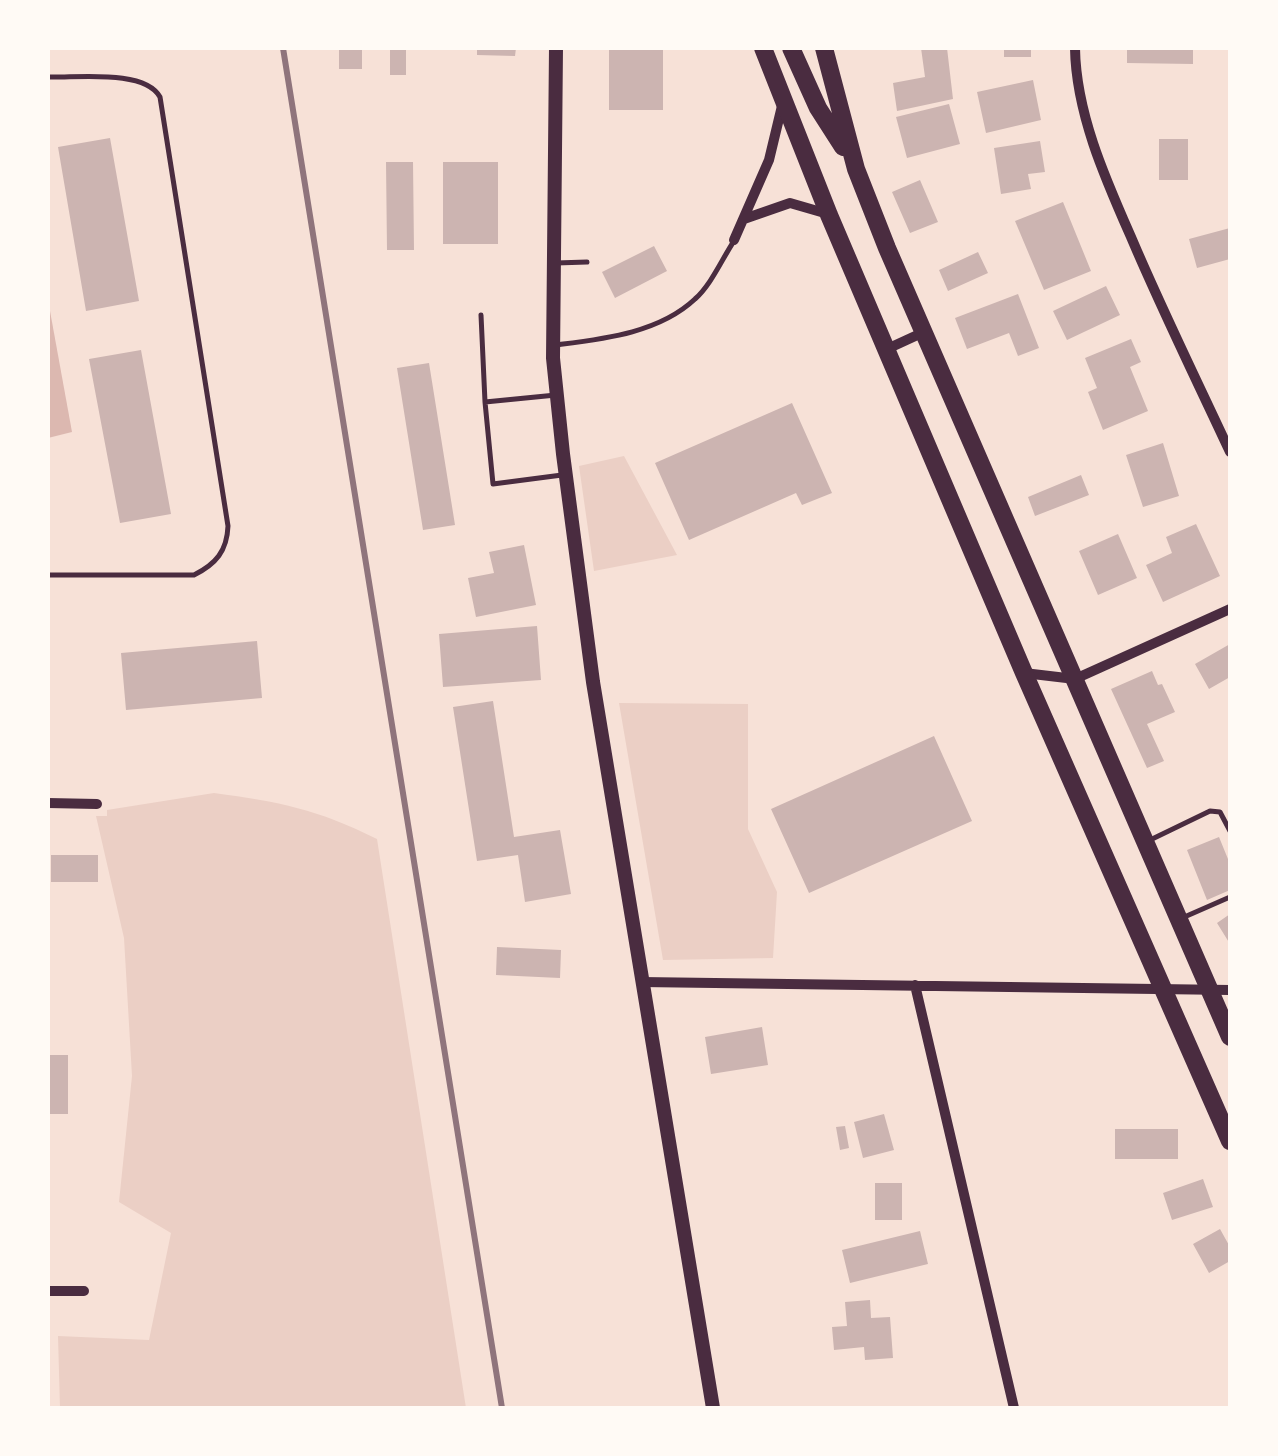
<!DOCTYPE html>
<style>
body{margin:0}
#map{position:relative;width:1278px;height:1456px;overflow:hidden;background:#f7e1d7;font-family:"Golos Text",sans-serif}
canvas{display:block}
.frame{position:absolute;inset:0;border:50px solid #fffaf5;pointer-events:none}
</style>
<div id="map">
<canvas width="1278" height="1456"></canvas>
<div class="frame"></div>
</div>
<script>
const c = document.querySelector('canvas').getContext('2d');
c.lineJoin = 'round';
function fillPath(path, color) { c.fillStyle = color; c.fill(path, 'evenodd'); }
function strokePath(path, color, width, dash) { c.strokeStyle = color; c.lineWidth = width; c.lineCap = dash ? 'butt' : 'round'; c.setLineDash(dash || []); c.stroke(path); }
fillPath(new Path2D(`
 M 624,456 L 677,555 L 594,571 L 579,466 Z
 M 619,703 L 748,704 L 748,829 L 777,892 L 773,958 L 663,960 Z
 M 214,793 C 280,802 317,809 377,839 L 466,1408 L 60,1408 L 58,1336 L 149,1340 L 171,1233 L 119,1202 L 132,1076 L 124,938 L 96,816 L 107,816 L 107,810 Z`), '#ebcfc5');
fillPath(new Path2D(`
 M 48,300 L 72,432 L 48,438 Z`), '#dcb8b0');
fillPath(new Path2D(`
 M 339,48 L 362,48 L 362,69 L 339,69 Z
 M 390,48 L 406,48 L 406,75 L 390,75 Z
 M 477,48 L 516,48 L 515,56 L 477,55 Z
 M 609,48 L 663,48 L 663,110 L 609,110 Z
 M 921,48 L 947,48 L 953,99 L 897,111 L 893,83 L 925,77 Z
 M 1004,48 L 1031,48 L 1031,57 L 1004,57 Z
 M 1127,48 L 1193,48 L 1193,64 L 1127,63 Z
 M 1033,80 L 1041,120 L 986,133 L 977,92 Z
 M 949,104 L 960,144 L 907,158 L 896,117 Z
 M 110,138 L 139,301 L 86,311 L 58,147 Z
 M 1159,139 L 1188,139 L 1188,180 L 1159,180 Z
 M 1040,141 L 1045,172 L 1028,174 L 1031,189 L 1001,194 L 994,148 Z
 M 386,162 L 413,162 L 414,250 L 387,250 Z
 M 443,162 L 498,162 L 498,244 L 443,244 Z
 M 920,180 L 938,222 L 910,233 L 892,192 Z
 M 1063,202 L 1091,271 L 1044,290 L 1015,221 Z
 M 1230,228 L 1230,259 L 1197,268 L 1189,239 Z
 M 654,246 L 667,271 L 615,298 L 602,272 Z
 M 978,252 L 988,273 L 948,291 L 939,270 Z
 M 1106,286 L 1120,315 L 1067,340 L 1053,311 Z
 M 1018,294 L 1039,348 L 1018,356 L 1009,333 L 967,349 L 955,318 Z
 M 1131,339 L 1141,362 L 1130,367 L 1148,411 L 1103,430 L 1088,392 L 1097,388 L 1085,358 Z
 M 141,350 L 171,514 L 120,523 L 89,359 Z
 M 429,363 L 455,525 L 423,530 L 397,368 Z
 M 792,403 L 832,493 L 802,505 L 796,493 L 689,540 L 655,463 Z
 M 1163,443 L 1179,496 L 1143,507 L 1126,455 Z
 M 1081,475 L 1089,495 L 1035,516 L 1028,497 Z
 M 1196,524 L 1220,576 L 1163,602 L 1146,565 L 1172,553 L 1166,537 Z
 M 1118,534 L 1137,578 L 1098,595 L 1079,551 Z
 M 524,545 L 536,605 L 476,617 L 468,578 L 494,573 L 489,552 Z
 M 537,626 L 541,680 L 443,687 L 439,634 Z
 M 257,641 L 262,698 L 126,710 L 121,653 Z
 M 1230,644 L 1230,677 L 1209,689 L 1195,664 Z
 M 1152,671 L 1158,685 L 1162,684 L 1175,712 L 1147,724 L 1164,761 L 1147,768 L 1111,689 Z
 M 493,701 L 514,837 L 560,830 L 571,894 L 525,902 L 518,855 L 477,861 L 453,707 Z
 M 934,736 L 972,821 L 809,893 L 771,809 Z
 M 1219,837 L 1230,864 L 1230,890 L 1207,900 L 1187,850 Z
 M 51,855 L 98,855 L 98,882 L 51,882 Z
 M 1230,914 L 1230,944 L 1217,923 Z
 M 497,947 L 561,950 L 560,978 L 496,975 Z
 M 762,1027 L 768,1065 L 711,1074 L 705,1037 Z
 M 48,1055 L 68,1055 L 68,1114 L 48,1114 Z
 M 884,1114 L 894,1150 L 863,1158 L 854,1122 Z
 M 845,1126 L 849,1148 L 840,1150 L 836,1127 Z
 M 1115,1129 L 1178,1129 L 1178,1159 L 1115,1159 Z
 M 1203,1179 L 1213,1207 L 1172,1220 L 1163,1193 Z
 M 875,1183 L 902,1183 L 902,1220 L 875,1220 Z
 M 1220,1229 L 1230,1247 L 1230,1261 L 1209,1273 L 1193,1244 Z
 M 920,1231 L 928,1264 L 850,1283 L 842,1250 Z
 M 870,1300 L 871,1318 L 890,1317 L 893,1358 L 865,1360 L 864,1347 L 834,1350 L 832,1327 L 847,1326 L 845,1302 Z`), '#ccb4b1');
strokePath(new Path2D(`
 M 48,77 C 77,78 145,69 160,97 L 228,526 C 227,551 216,564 194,575 L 48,575
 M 556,263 L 587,262
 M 481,315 L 485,402
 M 556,345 C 603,339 659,333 695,299 C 711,285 722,259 734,241
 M 556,395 L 485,402 L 493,484 L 562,475
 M 1148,841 L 1210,811 L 1220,812 L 1230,831
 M 1182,918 L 1230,897`), '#4a2c40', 5);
strokePath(new Path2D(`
 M 1075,48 C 1076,113 1105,178 1131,237 C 1162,310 1197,381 1230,452
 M 744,219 L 790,203 L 828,214
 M 734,240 L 769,160 L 782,106
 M 887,349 L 924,332
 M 1024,673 L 1075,679 L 1230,609
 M 48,803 L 97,804
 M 641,982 L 1230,990
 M 915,985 L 1014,1408
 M 48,1291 L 84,1291`), '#4a2c40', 10);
strokePath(new Path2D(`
 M 556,48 L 553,358 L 563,454 L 593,682 L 713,1408`), '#4a2c40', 14);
strokePath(new Path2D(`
 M 763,48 L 829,215 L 1024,673 L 1230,1141
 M 791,48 L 818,108 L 843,147
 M 824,48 L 856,169 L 887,248 L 1230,1037`), '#4a2c40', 18);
strokePath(new Path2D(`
 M 283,48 L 502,1408`), '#8f747c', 6);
</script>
